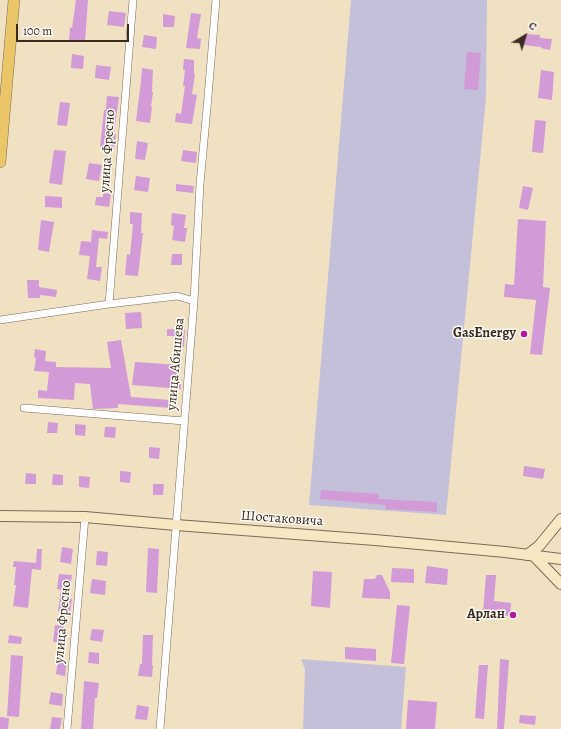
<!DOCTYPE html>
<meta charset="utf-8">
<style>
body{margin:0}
#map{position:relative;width:561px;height:729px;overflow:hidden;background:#f1e1c3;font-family:Alegreya,serif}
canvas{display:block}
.north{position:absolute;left:505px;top:16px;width:40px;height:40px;-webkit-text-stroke:3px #fdfcf7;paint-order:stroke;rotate:38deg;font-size:11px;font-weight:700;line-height:16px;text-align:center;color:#3b2a1e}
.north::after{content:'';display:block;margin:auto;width:14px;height:18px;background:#3b2a1e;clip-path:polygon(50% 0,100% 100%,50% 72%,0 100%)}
.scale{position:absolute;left:16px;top:24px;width:113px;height:18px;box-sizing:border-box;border:2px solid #3b2a1e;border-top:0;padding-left:5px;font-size:12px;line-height:14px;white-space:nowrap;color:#3b2a1e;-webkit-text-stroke:3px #fdfcf7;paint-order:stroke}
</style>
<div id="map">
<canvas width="561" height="729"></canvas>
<div class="north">С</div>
<div class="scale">100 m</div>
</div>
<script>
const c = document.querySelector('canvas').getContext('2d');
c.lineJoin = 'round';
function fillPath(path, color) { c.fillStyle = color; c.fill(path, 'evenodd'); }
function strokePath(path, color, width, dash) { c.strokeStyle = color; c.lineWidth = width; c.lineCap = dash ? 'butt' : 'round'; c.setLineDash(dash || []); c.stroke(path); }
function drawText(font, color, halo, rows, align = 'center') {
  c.font = font + ' Alegreya,serif'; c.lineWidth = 3; c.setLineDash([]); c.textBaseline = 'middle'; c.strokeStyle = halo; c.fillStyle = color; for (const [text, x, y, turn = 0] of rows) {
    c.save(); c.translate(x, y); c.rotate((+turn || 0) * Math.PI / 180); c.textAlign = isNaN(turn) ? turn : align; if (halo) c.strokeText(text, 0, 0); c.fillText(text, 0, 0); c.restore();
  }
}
fillPath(new Path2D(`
 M 351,0 L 487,0 L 486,98 L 446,515 L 309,505 Z
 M 301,659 L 406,667 L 401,729 L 303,729 L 305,669 Z`), '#c5c0da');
fillPath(new Path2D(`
 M 76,0 L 88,0 L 85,42 L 69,40 L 70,27 L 72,28 Z
 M 109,11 L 126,13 L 124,27 L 107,25 Z
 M 191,13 L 201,14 L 197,38 L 201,39 L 200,49 L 186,48 Z
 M 163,14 L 175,16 L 174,27 L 163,27 Z
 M 524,34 L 540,35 L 540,38 L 552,39 L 550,50 L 541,48 L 541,47 L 523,45 Z
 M 144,35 L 157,37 L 156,49 L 142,47 Z
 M 467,52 L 481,53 L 478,90 L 464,89 Z
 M 72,54 L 84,56 L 83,69 L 71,68 Z
 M 184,59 L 194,60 L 194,74 L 195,74 L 192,94 L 197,95 L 192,124 L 175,122 L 176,113 L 181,114 L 185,86 L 183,86 L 185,70 L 183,70 Z
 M 96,65 L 111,67 L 109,80 L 95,78 Z
 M 142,68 L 153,70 L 152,92 L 153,92 L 151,107 L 152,107 L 150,123 L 136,121 L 141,81 Z
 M 541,70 L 554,72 L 552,100 L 538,98 Z
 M 107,96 L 119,97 L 114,134 L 116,134 L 114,149 L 100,147 L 104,110 L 106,110 Z
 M 60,102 L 70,103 L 67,126 L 57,125 Z
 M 535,120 L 546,121 L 543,153 L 532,152 Z
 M 137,141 L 148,143 L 145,160 L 135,159 Z
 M 54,150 L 66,151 L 62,185 L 49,183 Z
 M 183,150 L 197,152 L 196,163 L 181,161 Z
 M 89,163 L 102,165 L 99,181 L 86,179 Z
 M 136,176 L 150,178 L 148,192 L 134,190 Z
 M 176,184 L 194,186 L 193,193 L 176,191 Z
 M 523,186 L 533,188 L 528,210 L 519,208 Z
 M 103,193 L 111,194 L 109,207 L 95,205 L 96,197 L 103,197 Z
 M 45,196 L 62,197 L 62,208 L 45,207 Z
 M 130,212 L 142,213 L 141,233 L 143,233 L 138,276 L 125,275 L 127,254 L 130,255 L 133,224 L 130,224 Z
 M 172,213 L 186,215 L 184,228 L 187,228 L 185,242 L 172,240 L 174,226 L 171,225 Z
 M 518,219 L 546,221 L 543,287 L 550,288 L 542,355 L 530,354 L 536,300 L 504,297 L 505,284 L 514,285 Z
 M 41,220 L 54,222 L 49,252 L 38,250 Z
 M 92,230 L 108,232 L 107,239 L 99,238 L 96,267 L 102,267 L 100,281 L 87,279 L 90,256 L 79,255 L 81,241 L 91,242 Z
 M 172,254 L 182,254 L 182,265 L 171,265 Z
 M 27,280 L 39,280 L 39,287 L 57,290 L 56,297 L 40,295 L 40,298 L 28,298 Z
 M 141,312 L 142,328 L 126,329 L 125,313 Z
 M 167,329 L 185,330 L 184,347 L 175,347 L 176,336 L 167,336 Z
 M 121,340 L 131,397 L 171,400 L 171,408 L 118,404 L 118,408 L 93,409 L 90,384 L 75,383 L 74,400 L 38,398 L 38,390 L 47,391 L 49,372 L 34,371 L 36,358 L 34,357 L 35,349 L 46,351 L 45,361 L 56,362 L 56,367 L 111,368 L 107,342 Z
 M 135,362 L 180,365 L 179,382 L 181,382 L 181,389 L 132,385 Z
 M 48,422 L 58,423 L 57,433 L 47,433 Z
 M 75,424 L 86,425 L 85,436 L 75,435 Z
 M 105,427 L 116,427 L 115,438 L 104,437 Z
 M 149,447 L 160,448 L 159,459 L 149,458 Z
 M 524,466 L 545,469 L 543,479 L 523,476 Z
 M 120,471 L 131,472 L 130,483 L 120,482 Z
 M 26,473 L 36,474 L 36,484 L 25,484 Z
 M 53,474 L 63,475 L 63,485 L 52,485 Z
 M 79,476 L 90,477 L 89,488 L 79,487 Z
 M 153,484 L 164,484 L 163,495 L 153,495 Z
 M 321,490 L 379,494 L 379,499 L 437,502 L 437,512 L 385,509 L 386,505 L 320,499 Z
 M 62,547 L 73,549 L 71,564 L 60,562 Z
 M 148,548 L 159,549 L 157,593 L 146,592 Z
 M 37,549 L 42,549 L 41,570 L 32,569 L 28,608 L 13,606 L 16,585 L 14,585 L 16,567 L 13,567 L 14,561 L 36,563 Z
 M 97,551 L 108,552 L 107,566 L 96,565 Z
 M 427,566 L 448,569 L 447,585 L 425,583 Z
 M 392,568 L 414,569 L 414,583 L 391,582 Z
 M 313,571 L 332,572 L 330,608 L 311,606 Z
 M 59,574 L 72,575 L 69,599 L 72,599 L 70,613 L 58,611 L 61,590 L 57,589 Z
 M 377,575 L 382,575 L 390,592 L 390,599 L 362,598 L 364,579 L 375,579 Z
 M 486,575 L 496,575 L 494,601 L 511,603 L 510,616 L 483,613 Z
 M 92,579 L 106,581 L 105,595 L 90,593 Z
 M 397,605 L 410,606 L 404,664 L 391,663 Z
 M 55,625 L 67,627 L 65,643 L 53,642 Z
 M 92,629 L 104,630 L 102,642 L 90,640 Z
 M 9,635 L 22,637 L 21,644 L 8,643 Z
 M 143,635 L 153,635 L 152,665 L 153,666 L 152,677 L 138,676 L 140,664 L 142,664 Z
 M 345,647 L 376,649 L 376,661 L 345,659 Z
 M 89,652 L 99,653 L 99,664 L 88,663 Z
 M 11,655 L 23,656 L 19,717 L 7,716 Z
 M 500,659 L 509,660 L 504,729 L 497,729 Z
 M 58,660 L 67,661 L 65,676 L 56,674 Z
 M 479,665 L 488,665 L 484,719 L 475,718 Z
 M 84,681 L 99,683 L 97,698 L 95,698 L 93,729 L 81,729 Z
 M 51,692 L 63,694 L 62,706 L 49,704 Z
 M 408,700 L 437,702 L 435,729 L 406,729 Z
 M 137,705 L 149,707 L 147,720 L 135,719 Z
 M 520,715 L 536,716 L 535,725 L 519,723 Z
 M 0,717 L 9,718 L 8,729 L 0,729 Z
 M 52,717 L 62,718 L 60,729 L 50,729 Z`), '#d29ad6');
const street = new Path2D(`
 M 109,304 L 133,0
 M 0,320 L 109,304 L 177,296 L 194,301
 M 24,408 L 184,421
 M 67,729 L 85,517
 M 160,729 L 194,301 L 200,184 L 208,97 L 216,0`);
const secondary = new Path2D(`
 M 0,516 L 85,517 L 176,525 L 375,540 L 505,552 L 561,559
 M 527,555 L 539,546 L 561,519
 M 534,556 L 561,584`);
const primary = new Path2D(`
 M 0,162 L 14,0`);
strokePath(street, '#7b6a58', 8);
strokePath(secondary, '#7b6a58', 12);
strokePath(primary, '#7b6a58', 12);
strokePath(street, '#fff', 7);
strokePath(secondary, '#f7e8c3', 10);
strokePath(primary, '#eac669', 11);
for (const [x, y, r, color] of [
 [524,334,4,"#b5179e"],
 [513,615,4,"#b5179e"]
]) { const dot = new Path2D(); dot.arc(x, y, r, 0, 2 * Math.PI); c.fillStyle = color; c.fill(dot); strokePath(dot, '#fdfcf7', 1.5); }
drawText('14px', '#3b2a1e', '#fdfcf7', [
 ["улица Фресно",108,151,-86],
 ["улица Абишева",176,364,-85],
 ["Шостаковича",282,519,4],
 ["улица Фресно",63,622,-85]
]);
drawText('bold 14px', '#3b2a1e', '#fdfcf7', [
 ["GasEnergy",516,334],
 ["Арлан",505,615]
], 'right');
</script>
